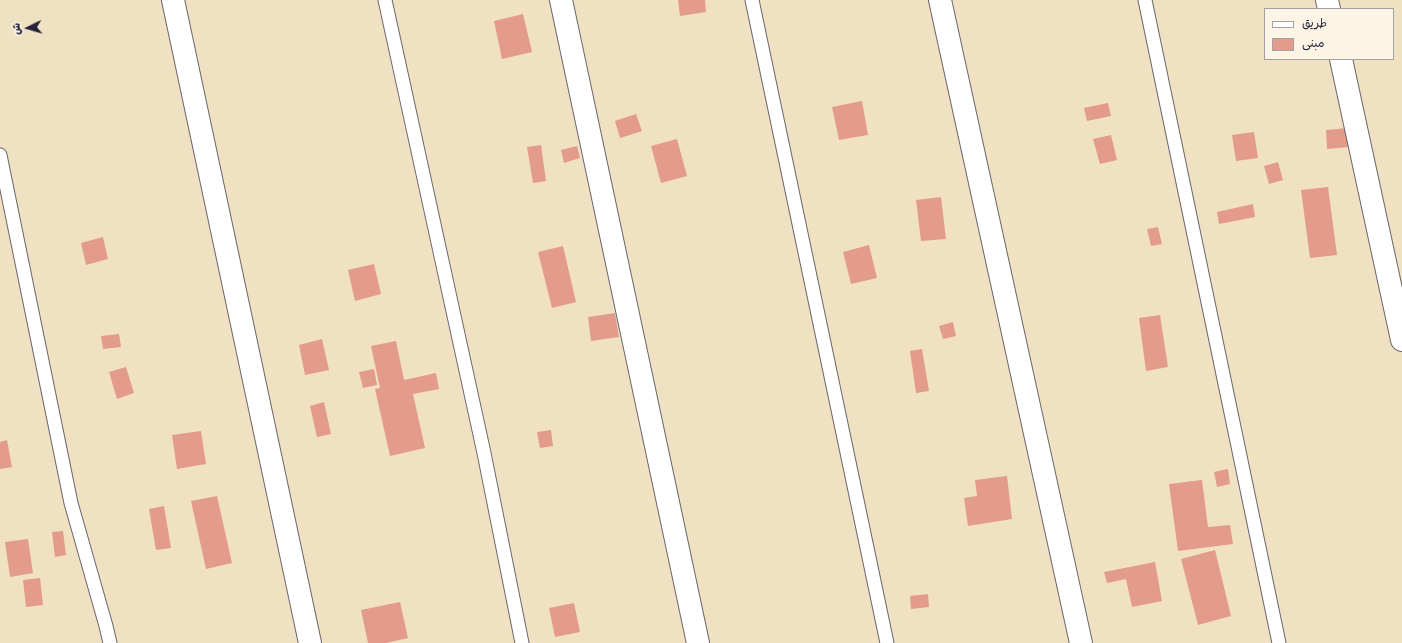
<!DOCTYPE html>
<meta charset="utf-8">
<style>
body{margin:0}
#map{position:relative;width:1402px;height:643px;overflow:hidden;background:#f0e1c2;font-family:Delius,"Playpen Sans Arabic",sans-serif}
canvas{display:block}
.legend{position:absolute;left:1264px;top:8px;width:130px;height:52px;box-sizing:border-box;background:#fcf5e5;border:1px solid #a5a1a1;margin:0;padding:5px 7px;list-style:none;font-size:12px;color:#22223b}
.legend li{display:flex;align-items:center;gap:8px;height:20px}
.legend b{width:20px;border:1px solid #a5a1a1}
.north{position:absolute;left:8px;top:8px;width:40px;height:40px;-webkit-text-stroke:3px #fcf5e5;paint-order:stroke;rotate:265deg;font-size:11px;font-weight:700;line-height:16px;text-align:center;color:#22223b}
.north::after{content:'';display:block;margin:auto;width:14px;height:18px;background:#22223b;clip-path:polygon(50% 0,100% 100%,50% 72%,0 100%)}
</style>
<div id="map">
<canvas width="1402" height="643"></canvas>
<ul class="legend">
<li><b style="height:5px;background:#fff"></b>طريق</li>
<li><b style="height:11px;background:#e39b8c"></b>مبنى</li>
</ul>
<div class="north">ش</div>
</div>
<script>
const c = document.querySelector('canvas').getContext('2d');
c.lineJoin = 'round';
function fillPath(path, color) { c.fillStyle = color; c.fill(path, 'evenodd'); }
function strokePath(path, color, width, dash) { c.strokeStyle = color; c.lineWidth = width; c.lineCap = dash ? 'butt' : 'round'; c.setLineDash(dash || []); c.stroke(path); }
fillPath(new Path2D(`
 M 678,0 L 705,0 L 706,12 L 680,16 Z
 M 523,14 L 532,52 L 502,59 L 494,21 Z
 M 862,101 L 868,135 L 839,140 L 832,107 Z
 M 1108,103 L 1111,116 L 1087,121 L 1084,108 Z
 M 636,114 L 642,131 L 620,138 L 615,121 Z
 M 1348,128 L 1349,147 L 1327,149 L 1326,130 Z
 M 1254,132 L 1258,158 L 1236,161 L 1232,135 Z
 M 1111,135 L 1117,160 L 1100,164 L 1093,139 Z
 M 677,139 L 687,176 L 661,183 L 651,146 Z
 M 541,145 L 546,181 L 533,183 L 527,147 Z
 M 577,146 L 580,158 L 564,163 L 561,150 Z
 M 1278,162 L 1283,180 L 1269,184 L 1264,166 Z
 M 1328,187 L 1337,255 L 1310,258 L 1301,190 Z
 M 941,197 L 946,239 L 921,241 L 916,200 Z
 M 1253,204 L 1255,217 L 1219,224 L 1217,212 Z
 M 1158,227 L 1162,244 L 1151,246 L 1147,229 Z
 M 103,237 L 108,259 L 86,265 L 81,243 Z
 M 869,245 L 877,278 L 851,284 L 843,252 Z
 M 563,246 L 576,302 L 552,308 L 538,252 Z
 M 374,264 L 381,294 L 355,301 L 348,270 Z
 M 615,313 L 619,337 L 591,341 L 588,317 Z
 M 1160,315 L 1168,367 L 1146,371 L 1139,318 Z
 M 953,322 L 956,336 L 943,339 L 939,326 Z
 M 119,334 L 121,347 L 103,349 L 101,336 Z
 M 322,339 L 329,370 L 305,375 L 299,345 Z
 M 396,341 L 404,380 L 436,373 L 439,389 L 413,394 L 425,448 L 390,456 L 375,389 L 380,388 L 371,346 Z
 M 922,349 L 929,391 L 916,393 L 910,351 Z
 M 126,367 L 134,393 L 117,399 L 109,372 Z
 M 374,369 L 377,385 L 363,388 L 359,372 Z
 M 324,402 L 331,434 L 317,437 L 310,406 Z
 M 551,430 L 553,446 L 540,448 L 537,432 Z
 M 201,431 L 206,464 L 177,469 L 172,435 Z
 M 7,440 L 12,467 L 0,469 L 0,442 Z
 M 1228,469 L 1230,484 L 1217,487 L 1214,472 Z
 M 1007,476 L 1012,519 L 968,526 L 964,498 L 977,496 L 975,480 Z
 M 1202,480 L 1208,527 L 1230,525 L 1233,544 L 1178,551 L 1169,484 Z
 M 217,496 L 232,563 L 206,569 L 191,501 Z
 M 164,506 L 171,548 L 156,550 L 149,509 Z
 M 63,531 L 66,555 L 55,557 L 52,532 Z
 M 28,539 L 33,573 L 10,577 L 5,542 Z
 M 1215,550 L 1231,616 L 1198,625 L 1181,559 Z
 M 1155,562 L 1162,601 L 1132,607 L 1126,579 L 1107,583 L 1104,572 Z
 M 40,578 L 43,605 L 26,607 L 23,580 Z
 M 928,594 L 929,607 L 911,609 L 910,596 Z
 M 400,602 L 408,638 L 386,643 L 368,643 L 361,610 Z
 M 574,603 L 580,632 L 555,637 L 549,608 Z`), '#e39b8c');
const lane = new Path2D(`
 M 385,0 L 484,453 L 522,643
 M 752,0 L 887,643
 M 1145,0 L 1279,643
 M 0,155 L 71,503 L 106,626 L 110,643`);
const street = new Path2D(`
 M 173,0 L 310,643
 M 561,0 L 698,643
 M 940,0 L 1081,643
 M 1327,0 L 1329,9
 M 1341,59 L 1402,340`);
strokePath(lane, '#6a656a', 15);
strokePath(street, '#6a656a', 24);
strokePath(lane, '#fff', 13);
strokePath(street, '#fff', 22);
</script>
